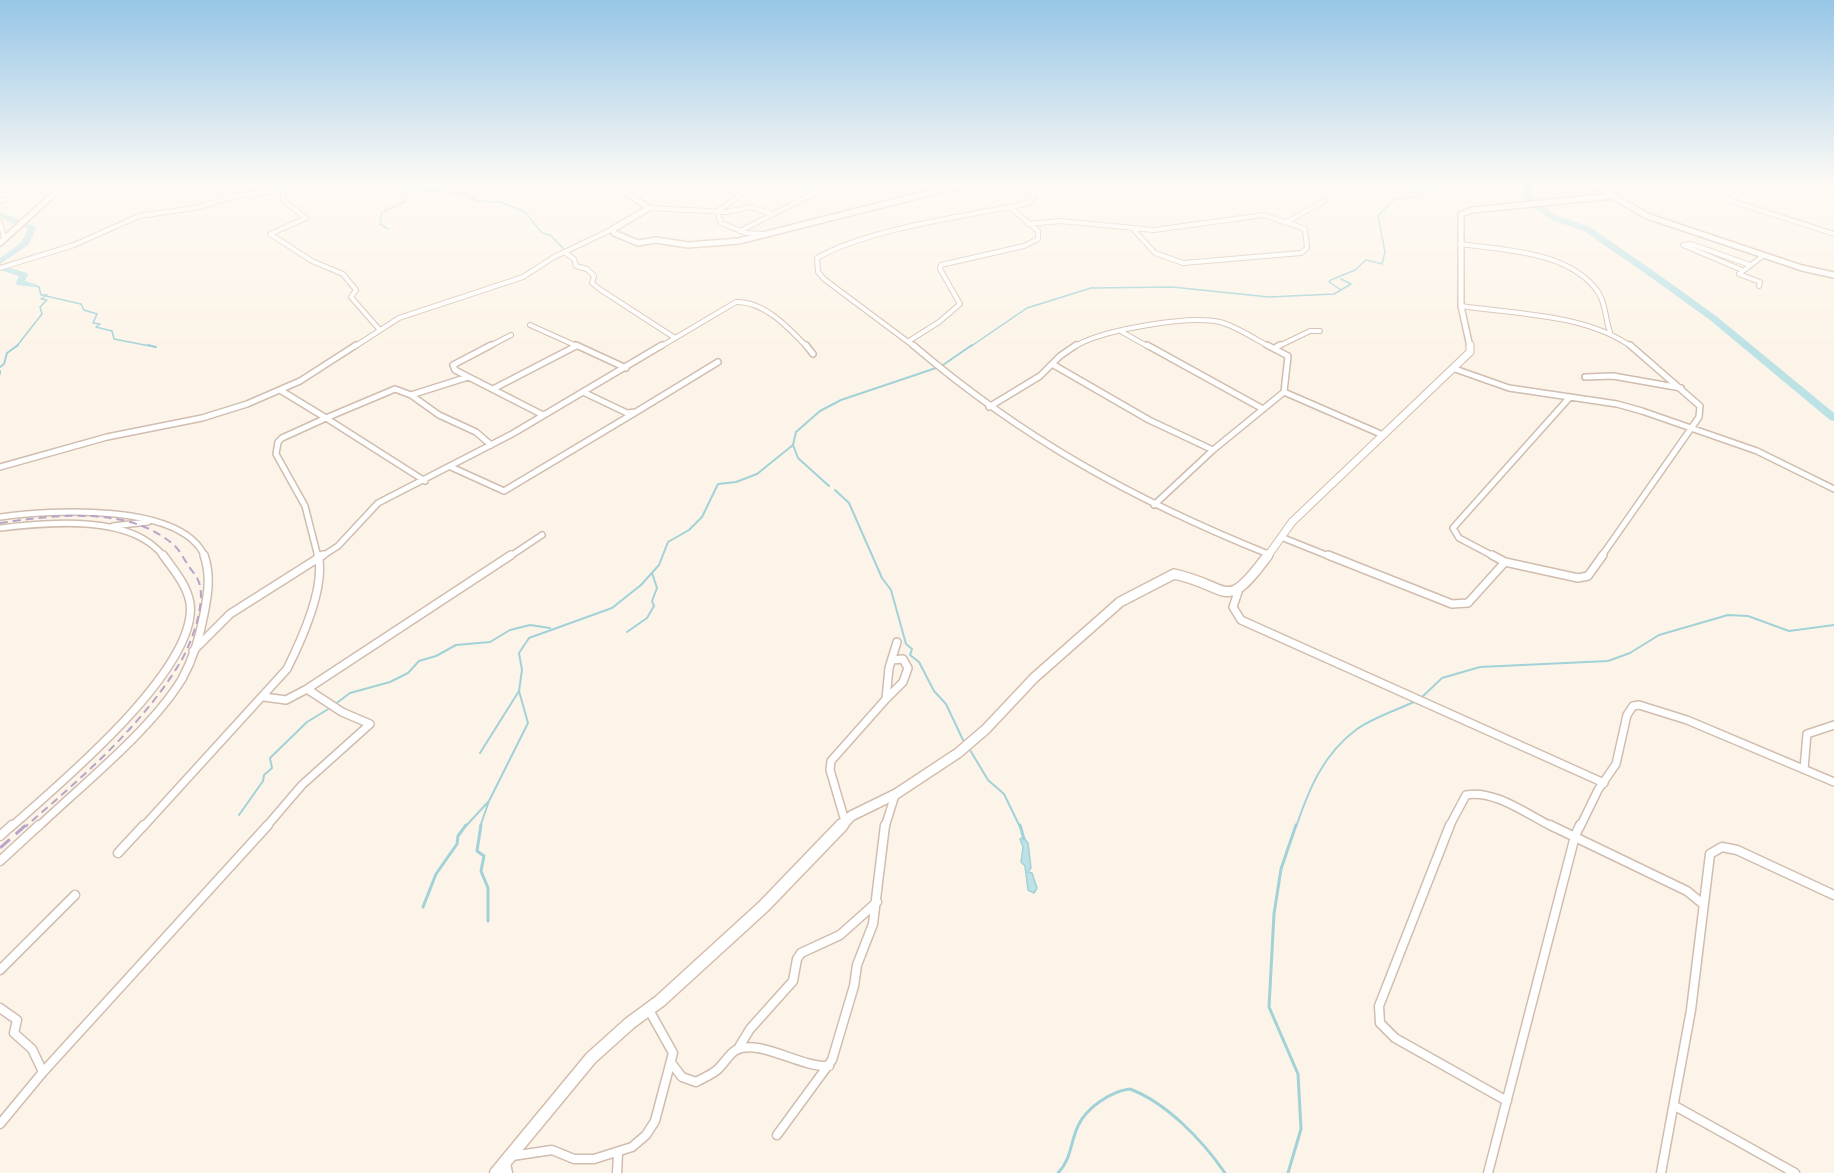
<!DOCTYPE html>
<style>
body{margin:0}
canvas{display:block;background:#fcf4e8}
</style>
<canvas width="1834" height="1173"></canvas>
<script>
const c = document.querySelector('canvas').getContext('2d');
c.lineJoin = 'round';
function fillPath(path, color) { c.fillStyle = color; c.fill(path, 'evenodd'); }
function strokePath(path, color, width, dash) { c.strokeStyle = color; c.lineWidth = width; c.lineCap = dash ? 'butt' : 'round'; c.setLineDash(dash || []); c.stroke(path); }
const water = new Path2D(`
 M 1023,837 L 1028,843 L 1031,868 L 1028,872 L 1032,873 L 1037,888 L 1034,893 L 1028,890 L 1025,866 L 1021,862 L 1023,847 L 1020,839 Z`);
fillPath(water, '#bce2e6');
strokePath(water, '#a2d2d8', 1.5);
strokePath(new Path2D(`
 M 407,183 L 435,191 L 467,195 L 477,201 L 500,202 L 525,212 L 542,233 L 550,235 L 563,248
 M 859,183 L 860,188
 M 388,229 L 380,224 L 382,212 L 404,202 L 405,198 L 421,187
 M 1341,279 L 1351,284 L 1341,290
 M 46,296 L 81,304 L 84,310 L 97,314 L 93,323 L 100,324 L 96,327 L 112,331 L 114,339 L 155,347
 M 16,347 L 42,314 L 40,307 L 47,300 L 41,299 L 47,295 L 41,295 L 39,287 L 34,285
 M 970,347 L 1027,308 L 1091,288 L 1172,287 L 1269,297 L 1334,294 L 1341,290 L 1329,282 L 1331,280 L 1355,270 L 1366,260 L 1382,264 L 1385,252 L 1378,216 L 1393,200 L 1420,196 L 1428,186 L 1464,183`), '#a2d2d8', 1.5);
strokePath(new Path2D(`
 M 148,345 L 156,347
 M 943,365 L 972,345
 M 0,367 L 4,364 L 7,353 L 18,345
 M 0,371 L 0,374
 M 793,445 L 798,458 L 829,486
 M 835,490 L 849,503 L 882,578 L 891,590 L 906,644 L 912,649 L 910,655 L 919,662 L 934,691 L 946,704 L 963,740
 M 627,632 L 647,618 L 654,606 L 652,601 L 657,588 L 652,573
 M 1421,698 L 1442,678 L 1480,667 L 1608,661 L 1630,653 L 1659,635 L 1728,615 L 1748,616 L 1789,631 L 1834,625
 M 334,705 L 350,693 L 390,682 L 408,673 L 419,661 L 436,656 L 456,645 L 490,642 L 510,630 L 530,625 L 550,628
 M 970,750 L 988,780 L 1004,794 L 1020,827
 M 480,753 L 519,691
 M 239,815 L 263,781 L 264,775 L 272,768 L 270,758 L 307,722 L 330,708
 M 465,827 L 489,801
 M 480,827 L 489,801 L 528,723 L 519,691 L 522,670 L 519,653 L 529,638 L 612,608 L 641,585 L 659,565 L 668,542 L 689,530 L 702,517 L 718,484 L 736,482 L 757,474 L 793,445 L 796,432 L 820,411 L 841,400 L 936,368
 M 1296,827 C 1309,789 1323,754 1357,729 C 1374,717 1397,710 1416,701`), '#a2d2d8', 2);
strokePath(new Path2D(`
 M 481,825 L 477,851 L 484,856 L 481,871 L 488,888 L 488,921
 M 1020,825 L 1024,839
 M 423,907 L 436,874 L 457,844 L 458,836 L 466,825
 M 1058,1173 C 1072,1158 1070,1143 1078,1126 C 1086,1108 1111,1091 1130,1089 C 1167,1103 1203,1141 1225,1173
 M 1288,1173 L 1301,1129 L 1298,1074 L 1269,1007 L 1274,914 L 1281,869 L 1296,825`), '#a2d2d8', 3);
fillPath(new Path2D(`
 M 1520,183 L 1528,183 L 1532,189 L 1529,195 L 1536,201 L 1536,204 L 1541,204 L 1557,216 L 1590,227 L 1655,272 L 1716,316 L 1834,413 L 1834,421 L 1830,420 L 1710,320 L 1649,276 L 1584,231 L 1551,220 L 1535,208 L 1535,205 L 1530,205 L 1521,195 L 1524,189 Z
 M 0,212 L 37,227 L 28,245 L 0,264 L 0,258 L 22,242 L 28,228 L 19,227 L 0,217 Z
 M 0,265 L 27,273 L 28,275 L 25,281 L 38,285 L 34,287 L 17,285 L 16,283 L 19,276 L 0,270 Z`), '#bce2e6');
const streetFar3 = new Path2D(`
 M 834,183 L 861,190 L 880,183
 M 930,183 L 939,189
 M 1769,183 L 1750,185 L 1729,200 L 1834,234
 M 1034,194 L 1084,183
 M 0,201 L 51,183
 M 649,208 L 726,212 L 751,207 L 772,214
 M 717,212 L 721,223 L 746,233 L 763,234
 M 717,212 L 756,183
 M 0,222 L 4,237
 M 1287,222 L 1324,201
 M 1028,224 L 1061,221 L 1154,230 L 1264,215 L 1305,229 L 1307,248 L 1301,253 L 1183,263 L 1155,253 L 1133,229
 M 740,231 L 834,183
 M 1460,244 C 1504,250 1570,251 1598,292 C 1606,303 1605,319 1610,332
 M 564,252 L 574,259 L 576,266 L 587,269 L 594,276 L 592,283 L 601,290 L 675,338
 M 0,268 L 74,245 L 139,216 L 195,208 L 236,196 L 283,190 L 283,200 L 306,218 L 270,234 L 312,261 L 343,274 L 356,290 L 351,297 L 379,329
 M 1742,270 L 1683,245 L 1691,244 L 1750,265
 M 1759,286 L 1760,282 L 1739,274 L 1764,255
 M 1461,306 C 1516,314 1586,314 1632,347
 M 530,325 L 579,347
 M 1122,332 L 1149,347
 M 909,341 L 939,322 L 960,304 L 940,269 L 941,265 L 1024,246 L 1038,239 L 1038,231 L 1011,208
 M 354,347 L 399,318 L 523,277 L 554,257 L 613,229
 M 488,347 L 511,335
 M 660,347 L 736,302 C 764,301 789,328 807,347
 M 915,347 L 824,279 L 818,272 L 817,258 C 867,229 966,216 1025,204 L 1031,201 L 1034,194 L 1024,183
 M 1074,347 C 1100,330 1189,315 1220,322 C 1236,326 1255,339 1270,347
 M 1277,347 L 1310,331 L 1320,331`);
const streetFar2 = new Path2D(`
 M 491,345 L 453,365 L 455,370 L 543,415
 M 576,345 L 626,368
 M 806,345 L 813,354
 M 913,345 C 1023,439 1134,500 1268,554
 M 1147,345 L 1263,409
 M 1275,348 L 1280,345
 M 1052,364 L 1149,420 L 1213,450
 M 1455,369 L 1509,388 L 1617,404 L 1642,411 L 1757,451 L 1834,489
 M 468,377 L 411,395 L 439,415 L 476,432 L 491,445
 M 1585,377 L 1613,376 L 1681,388
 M 493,389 L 576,346
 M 280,390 L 326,418
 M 583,392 L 627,413 L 636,412 L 718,362
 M 1284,392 L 1383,435
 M 411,395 L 395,389 L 326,418 L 425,481
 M 989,407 L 1040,376 L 1060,356 L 1076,345
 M 0,467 L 107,437 L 202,418 L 247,404 L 300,381 L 356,345
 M 451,467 L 504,491 L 636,412
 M 1154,505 L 1213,450 L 1284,392 L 1288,356 L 1267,345
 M 0,517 C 49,510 182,502 205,557
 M 113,526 L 148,522
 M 0,528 C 47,523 132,513 164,557
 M 1281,537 L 1331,557
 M 318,557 L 305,506 L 276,454 L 278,442 L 282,438 L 326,418
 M 321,557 L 338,546 L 378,503 L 512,434 L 662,345
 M 509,557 L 542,535
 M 1495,557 L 1459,538 L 1453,528 L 1570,397
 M 1601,557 L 1699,417 L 1700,406 L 1630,345`);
const streetFar1 = new Path2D(`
 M 1328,555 L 1452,604 L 1468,603 L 1505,562 L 1578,578 L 1588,576 L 1603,555
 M 1492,555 L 1505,562
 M 1238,592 L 1233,607 L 1241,620 L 1604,783
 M 193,651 L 230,614 L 323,555
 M 264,697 L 286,700 L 307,689 L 511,555
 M 886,699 L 903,682 L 908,668 L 903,659 L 892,660
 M 1804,769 L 1807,734 L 1834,725
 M 845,821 L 830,770 L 831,761 L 886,699 L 889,668 L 897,642
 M 11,827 C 57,786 199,669 190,603 C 187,585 173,569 163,555
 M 38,827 C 82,785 151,730 182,679 C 193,659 200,636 204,614 C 208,594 211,575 204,555
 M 143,827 L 287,669 C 301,641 326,586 318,555
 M 266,827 L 302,785 L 370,724 L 342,712 L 307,689
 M 885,827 L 895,795
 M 1449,827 L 1466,795 C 1494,789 1528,815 1553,827
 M 1580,827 L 1598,790 L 1616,764 L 1627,715 L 1633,706 L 1639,705 L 1687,720 L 1834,782`);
const street = new Path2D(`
 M 1450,825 L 1379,1006 L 1380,1023 L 1395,1038 L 1507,1101
 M 1550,825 L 1687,891 L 1703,904
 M 0,836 L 12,825
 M 118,853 L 144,825
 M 0,861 L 39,825
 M 0,970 L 75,895
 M 0,1008 L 17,1020 L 14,1033 L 32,1049 L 43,1072
 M 739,1047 L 750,1029 L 793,981 L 797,959 L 801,953 L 840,935 L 877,902
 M 672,1064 L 682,1077 L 696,1082 C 703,1078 711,1075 717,1070 C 724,1064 729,1054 736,1050 C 759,1038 801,1068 829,1066
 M 1675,1106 L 1795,1173
 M 0,1124 L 43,1072 L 268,825
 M 777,1135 L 832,1060 L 854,986 L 857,965 L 873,924 L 885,825
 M 512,1156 L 552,1150 L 574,1159 L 594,1159 L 632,1147 L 646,1135 L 655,1121 L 673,1053 L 649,1010
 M 506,1163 L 508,1173
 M 617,1173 L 618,1154
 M 1488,1173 L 1575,836 L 1580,825
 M 1661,1173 L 1691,1010 L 1710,854 L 1722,847 L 1737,850 L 1834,895`);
const secondaryFar3 = new Path2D(`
 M 612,183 L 649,208 L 613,229 L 614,233 L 638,243 L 656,240 L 688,245 L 739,241 L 968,183
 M 1591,183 L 1647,216 L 1802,268 L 1834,275
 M 0,243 L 66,183
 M 1470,347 L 1461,306 L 1461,214 L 1473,210 L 1612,196`);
const secondaryFar2 = new Path2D(`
 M 1267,557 L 1292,522 L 1470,352 L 1470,345`);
const secondaryFar1 = new Path2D(`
 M 841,827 L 851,816 L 896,794 L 958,753 L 986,729 L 1034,678 L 1120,602 L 1174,574 C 1231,586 1224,615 1268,555`);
const secondary = new Path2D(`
 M 496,1173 L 591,1058 L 630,1023 L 660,1001 L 764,906 L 842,825`);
strokePath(streetFar3, '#d1bdaf', 6);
strokePath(streetFar2, '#d1bdaf', 8);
strokePath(streetFar1, '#d1bdaf', 10);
strokePath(street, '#d1bdaf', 11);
strokePath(secondaryFar3, '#d4bdad', 8);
strokePath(secondaryFar2, '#d4bdad', 9);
strokePath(secondaryFar1, '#d4bdad', 12);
strokePath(secondary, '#d4bdad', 15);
strokePath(streetFar3, '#fff', 4);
strokePath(streetFar2, '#fff', 5);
strokePath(streetFar1, '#fff', 7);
strokePath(street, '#fff', 8);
strokePath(secondaryFar3, '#fff', 5);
strokePath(secondaryFar2, '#fff', 7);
strokePath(secondaryFar1, '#fff', 9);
strokePath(secondary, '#fff', 12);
strokePath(new Path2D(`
 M 0,523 C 55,515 130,505 175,546 C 180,551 184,559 188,565 C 191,570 196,575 198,580 C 208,601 190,648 178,666 C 139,729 80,779 25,827`), '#b6a5c7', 2, [8, 5]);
strokePath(new Path2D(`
 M 0,848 L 26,825`), '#b6a5c7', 3, [13, 8]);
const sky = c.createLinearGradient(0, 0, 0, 347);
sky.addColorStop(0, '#96c6e7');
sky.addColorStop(0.53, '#fefaf5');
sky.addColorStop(1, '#fefaf500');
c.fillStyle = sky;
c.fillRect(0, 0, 1834, 347);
</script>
